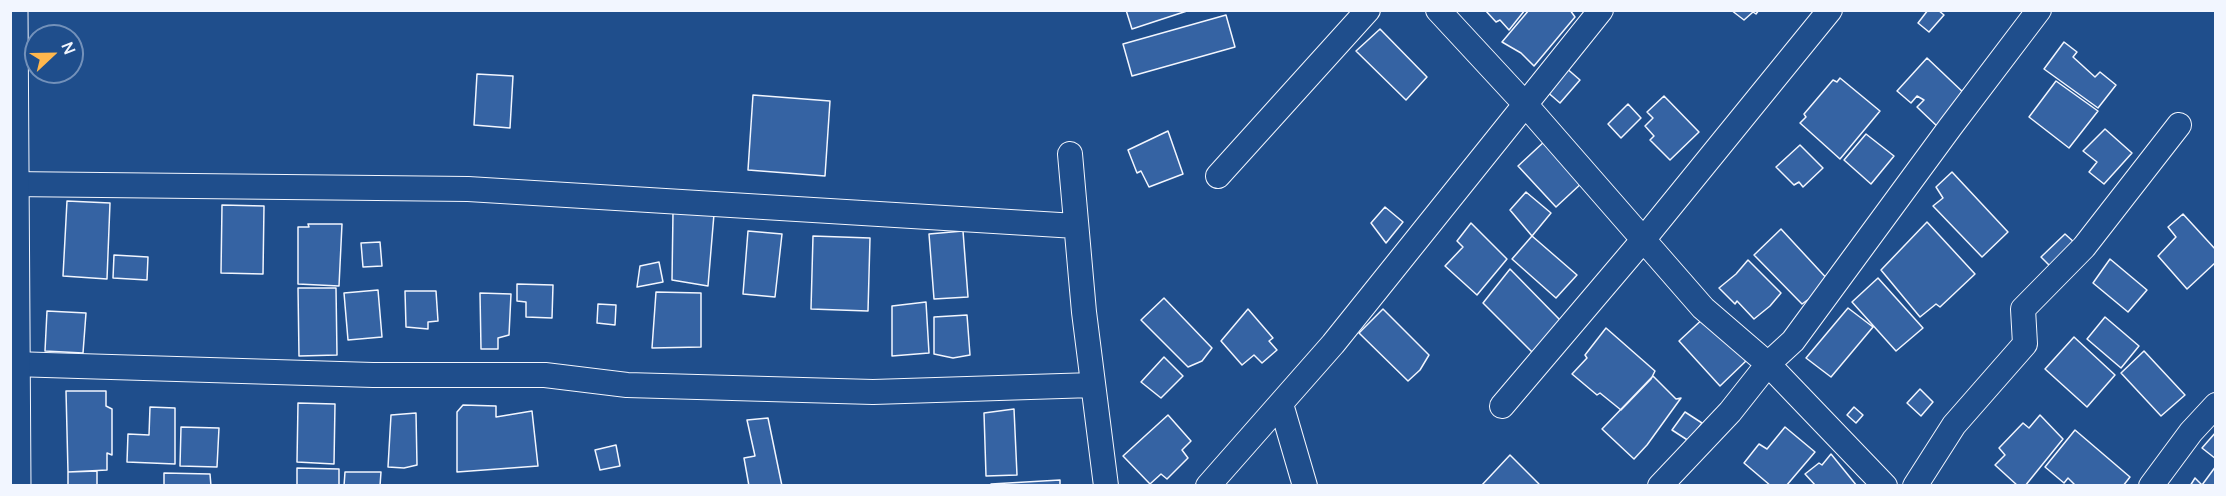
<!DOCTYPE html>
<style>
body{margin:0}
#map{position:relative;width:2226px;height:496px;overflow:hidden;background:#1f4e8c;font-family:Manrope,sans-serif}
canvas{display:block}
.frame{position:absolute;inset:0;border:12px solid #f2f6ff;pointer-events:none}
.north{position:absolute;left:24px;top:24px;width:60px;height:60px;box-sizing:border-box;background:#1f4e8c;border:2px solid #7391ba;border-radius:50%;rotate:68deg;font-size:16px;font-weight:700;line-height:24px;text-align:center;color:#f2f6ff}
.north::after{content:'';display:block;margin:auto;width:21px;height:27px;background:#ffb74d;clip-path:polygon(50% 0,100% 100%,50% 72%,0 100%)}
</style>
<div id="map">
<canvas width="2226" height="496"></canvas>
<div class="frame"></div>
<div class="north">N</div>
</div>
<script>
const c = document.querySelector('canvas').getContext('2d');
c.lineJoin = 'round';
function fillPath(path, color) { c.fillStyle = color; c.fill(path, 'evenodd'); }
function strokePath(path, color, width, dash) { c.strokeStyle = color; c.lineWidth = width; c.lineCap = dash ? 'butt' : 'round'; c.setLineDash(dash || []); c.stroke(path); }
const building = new Path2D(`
 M 1126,10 L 1190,10 L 1132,29 Z
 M 1485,10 L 1525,10 L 1509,30 L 1500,20 L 1496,22 Z
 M 1529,10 L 1570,10 L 1575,17 L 1534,66 L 1521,53 L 1502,42 Z
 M 1731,10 L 1759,10 L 1756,14 L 1753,12 L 1744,20 Z
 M 1928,10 L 1938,10 L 1944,15 L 1929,32 L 1918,23 Z
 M 1226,15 L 1235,47 L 1132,76 L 1123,44 Z
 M 1380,29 L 1427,77 L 1406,100 L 1356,51 Z
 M 2064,42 L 2077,52 L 2073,57 L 2095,77 L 2100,72 L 2116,85 L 2098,108 L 2044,69 Z
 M 1927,58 L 1966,95 L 1939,128 L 1917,107 L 1924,100 L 1917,96 L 1911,103 L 1897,91 Z
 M 1565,67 L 1580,80 L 1560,103 L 1545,90 Z
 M 477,74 L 513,76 L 510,128 L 474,125 Z
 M 1840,78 L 1880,111 L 1840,159 L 1800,123 L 1806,117 L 1804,114 L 1833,80 L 1837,82 Z
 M 2056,81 L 2098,111 L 2069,148 L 2029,117 Z
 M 753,95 L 830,101 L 825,176 L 748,170 Z
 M 1664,96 L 1699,132 L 1670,160 L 1650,140 L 1654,136 L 1645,126 L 1653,118 L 1647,112 Z
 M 1628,104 L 1641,118 L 1621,138 L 1608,124 Z
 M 2105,129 L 2132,153 L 2104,184 L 2089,172 L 2097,162 L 2083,151 Z
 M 1168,131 L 1183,174 L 1149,187 L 1141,171 L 1137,173 L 1128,150 Z
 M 1866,134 L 1894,156 L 1871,184 L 1844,160 Z
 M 1546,140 L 1584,181 L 1556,207 L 1518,166 Z
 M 1800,145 L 1823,168 L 1803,187 L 1799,182 L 1794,185 L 1776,167 Z
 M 1952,172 L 2008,232 L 1982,257 L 1933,206 L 1943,198 L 1936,187 Z
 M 1526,192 L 1551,213 L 1532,236 L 1510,210 Z
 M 67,201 L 110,203 L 107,279 L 63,276 Z
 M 222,205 L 264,206 L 263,274 L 221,273 Z
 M 1385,207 L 1403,222 L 1386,243 L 1371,223 Z
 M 673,212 L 714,214 L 708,286 L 672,280 Z
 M 2183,214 L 2216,250 L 2216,262 L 2187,289 L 2158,256 L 2176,237 L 2168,227 Z
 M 1927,222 L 1975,274 L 1940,307 L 1936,304 L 1920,317 L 1881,270 Z
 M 1471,223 L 1507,259 L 1477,295 L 1445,266 L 1463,247 L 1457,241 Z
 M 308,224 L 342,224 L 339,286 L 298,284 L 298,227 L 309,227 Z
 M 1781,229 L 1831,283 L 1802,304 L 1754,255 Z
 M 748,231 L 782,234 L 775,297 L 743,294 Z
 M 963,231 L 968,297 L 934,299 L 929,234 Z
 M 2065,234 L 2075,243 L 2051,267 L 2041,257 Z
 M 813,236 L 870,238 L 868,311 L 811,309 Z
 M 1532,236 L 1577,275 L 1556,298 L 1512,259 Z
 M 380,242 L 382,266 L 363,267 L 361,243 Z
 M 114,255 L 148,257 L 147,280 L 113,278 Z
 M 2110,259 L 2147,290 L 2128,312 L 2093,283 Z
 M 1748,260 L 1781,293 L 1770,306 L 1754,319 L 1737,301 L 1735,304 L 1719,288 L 1736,274 Z
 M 659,262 L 663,282 L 637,287 L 640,266 Z
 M 1510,269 L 1560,320 L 1533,353 L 1483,303 Z
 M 1878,278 L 1923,328 L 1896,351 L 1852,302 Z
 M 517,284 L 553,285 L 552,318 L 526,317 L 526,302 L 517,301 Z
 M 298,288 L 336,288 L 337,355 L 299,356 Z
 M 378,290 L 382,337 L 348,340 L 344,293 Z
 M 405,291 L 436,291 L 438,321 L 428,322 L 428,329 L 406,327 Z
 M 656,292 L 701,293 L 701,347 L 652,348 Z
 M 480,293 L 511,294 L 509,335 L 498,338 L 498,349 L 481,349 Z
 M 1164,298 L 1212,348 L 1202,361 L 1188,367 L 1141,320 Z
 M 926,302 L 929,353 L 892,356 L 892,306 Z
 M 598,304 L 616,305 L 615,325 L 597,323 Z
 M 1848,308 L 1873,327 L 1831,377 L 1806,358 Z
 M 1248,309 L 1273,338 L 1269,341 L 1277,350 L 1262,363 L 1254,355 L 1242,365 L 1221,341 Z
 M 1383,309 L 1429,355 L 1420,370 L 1408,381 L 1359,333 Z
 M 47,311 L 86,313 L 83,353 L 45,351 Z
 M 967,315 L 970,355 L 953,358 L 934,354 L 934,317 Z
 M 1707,315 L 1748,359 L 1720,386 L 1679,341 Z
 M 2105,317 L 2139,346 L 2121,368 L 2087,339 Z
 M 1606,328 L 1655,371 L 1651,379 L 1621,410 L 1600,393 L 1597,395 L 1572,374 L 1587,358 L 1585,355 Z
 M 2074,337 L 2115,375 L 2087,407 L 2045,369 Z
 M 2144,351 L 2185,395 L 2161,416 L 2121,373 Z
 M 1164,357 L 1183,376 L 1161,398 L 1141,382 Z
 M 1653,376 L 1676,399 L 1681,398 L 1647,445 L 1634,459 L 1602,429 Z
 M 1920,389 L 1933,402 L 1921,416 L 1907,403 Z
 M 66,391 L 106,391 L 106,406 L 112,409 L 112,455 L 107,453 L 107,470 L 68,472 Z
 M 298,403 L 335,404 L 334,464 L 297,462 Z
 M 463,405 L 496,406 L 496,417 L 532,411 L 538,466 L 457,472 L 457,412 Z
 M 150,407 L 175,408 L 175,464 L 127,462 L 128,434 L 149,435 Z
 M 1854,407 L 1863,415 L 1856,423 L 1847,415 Z
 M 1014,409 L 1017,475 L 986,476 L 984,413 Z
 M 1685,412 L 1702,423 L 1689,441 L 1672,430 Z
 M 416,413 L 417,465 L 404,468 L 388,467 L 391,415 Z
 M 1168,415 L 1191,441 L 1182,450 L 1188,458 L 1167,479 L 1161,474 L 1150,484 L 1123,456 Z
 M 2040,415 L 2063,439 L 2025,486 L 2018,486 L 1995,465 L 2005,455 L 1999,448 L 2023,423 L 2029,428 Z
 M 768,418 L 782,486 L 749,486 L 744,458 L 755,456 L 747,420 Z
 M 181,427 L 219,428 L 217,467 L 180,466 Z
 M 1785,427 L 1815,452 L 1786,486 L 1771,486 L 1744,463 L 1759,444 L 1767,449 Z
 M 2075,430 L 2130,477 L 2123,486 L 2076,486 L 2068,478 L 2064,483 L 2045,467 Z
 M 2216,432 L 2216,459 L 2202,448 Z
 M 616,445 L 620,466 L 600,470 L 595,450 Z
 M 1831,454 L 1857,486 L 1816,486 L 1805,474 L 1819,463 L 1822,465 Z
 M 1510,455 L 1539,484 L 1538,486 L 1481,486 Z
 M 2216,466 L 2216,486 L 2190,486 L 2195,478 L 2202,485 Z
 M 297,468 L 339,469 L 339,486 L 297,486 Z
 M 97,471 L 97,486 L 68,486 L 68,472 Z
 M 345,472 L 381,472 L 380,486 L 344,486 Z
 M 164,473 L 210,474 L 211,486 L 164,486 Z
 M 1060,480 L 1060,486 L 991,486 L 991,484 Z`);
fillPath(building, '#3563a3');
strokePath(building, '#f2f6ff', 1.5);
const minor = new Path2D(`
 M 1438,10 L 1525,104 L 1703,308 L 1768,364 L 1885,486
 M 1070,154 L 1084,312 L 1106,486
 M 1218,176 L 1368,10
 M 10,184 L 468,189 L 1076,226
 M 13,364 L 373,375 L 545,375 L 627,385 L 873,392 L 1093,385
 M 1281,404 L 1305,486
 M 1502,406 L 1643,240 L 1830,10
 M 1208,486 L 1333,344 L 1601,10
 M 1660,486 L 1730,412 L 1768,364 L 1793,341 L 1951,126 L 2039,10
 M 1915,486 L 1954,425 L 2025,344 L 2023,309 L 2084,247 L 2179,125
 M 2151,486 L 2191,432 L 2216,405`);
const trunk = new Path2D(`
 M 11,10 L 14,486`);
strokePath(minor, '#f2f6ff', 26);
strokePath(trunk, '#f2f6ff', 35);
strokePath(minor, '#1f4e8c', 24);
strokePath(trunk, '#1f4e8c', 33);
</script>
